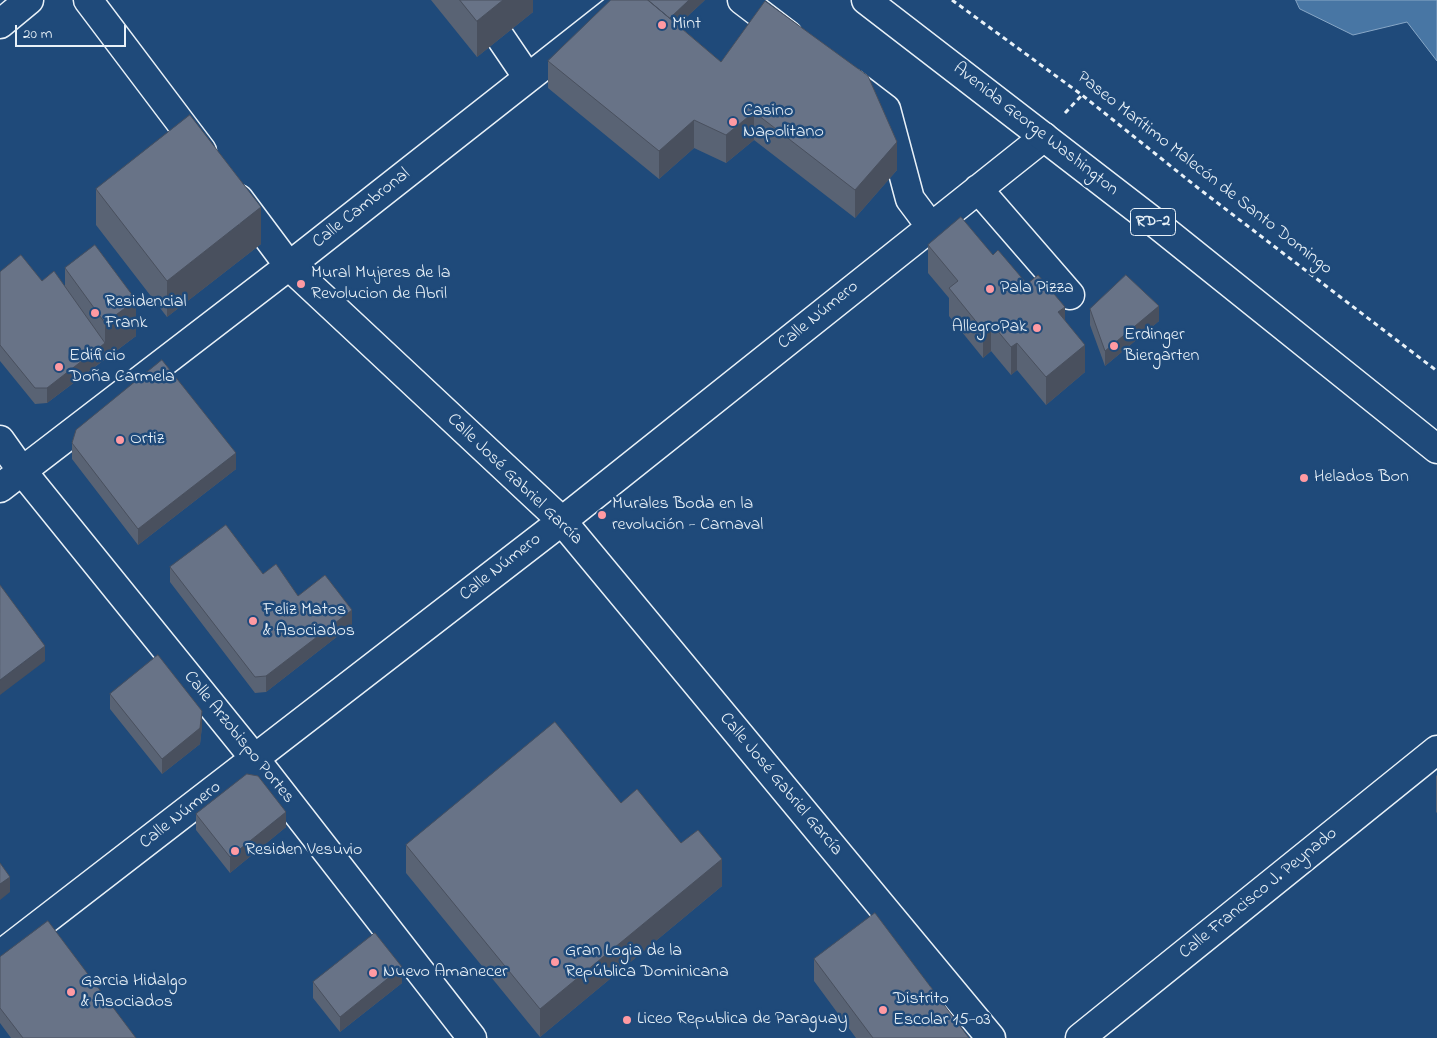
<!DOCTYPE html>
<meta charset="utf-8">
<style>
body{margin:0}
#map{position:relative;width:1437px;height:1038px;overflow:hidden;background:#1f4a7a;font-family:"Indie Flower",sans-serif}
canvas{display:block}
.scale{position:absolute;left:15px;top:25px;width:111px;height:22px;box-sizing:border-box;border:2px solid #e8f1f8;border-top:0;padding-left:6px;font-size:15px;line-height:18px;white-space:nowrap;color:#e8f1f8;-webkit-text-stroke:4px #1f4a7a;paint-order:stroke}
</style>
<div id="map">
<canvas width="1437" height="1038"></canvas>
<div class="scale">20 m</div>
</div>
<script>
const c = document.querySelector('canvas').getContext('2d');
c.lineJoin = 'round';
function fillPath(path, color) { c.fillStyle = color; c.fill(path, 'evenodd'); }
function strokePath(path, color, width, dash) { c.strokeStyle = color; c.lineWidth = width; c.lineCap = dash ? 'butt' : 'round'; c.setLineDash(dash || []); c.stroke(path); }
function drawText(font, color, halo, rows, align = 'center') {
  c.font = font + ' "Indie Flower",sans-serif'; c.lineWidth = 5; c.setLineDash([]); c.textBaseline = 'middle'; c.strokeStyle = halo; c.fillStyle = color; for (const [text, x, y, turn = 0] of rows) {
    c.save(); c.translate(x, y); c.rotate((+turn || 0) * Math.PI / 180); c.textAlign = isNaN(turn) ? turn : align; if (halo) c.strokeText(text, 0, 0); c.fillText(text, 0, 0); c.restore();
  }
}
const water = new Path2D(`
 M 1296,0 L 1437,0 L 1437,61 L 1407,22 L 1353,35 L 1300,9 Z`);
fillPath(water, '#4876a4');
strokePath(water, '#88a7c6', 1);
const minor = new Path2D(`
 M 88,0 L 202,151
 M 475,0 L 528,78
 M 742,0 L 788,35
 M 0,24 L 29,0
 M 852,83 L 886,109 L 910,199 L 931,227
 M 978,189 L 1070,295
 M 239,199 L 289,266 L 562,521 L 991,1038
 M 0,440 L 22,471 L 255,759 L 472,1038
 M 0,488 L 289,266 L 627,0
 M 0,955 L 562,521 L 1044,137
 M 1080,1038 L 1437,750`);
const major = new Path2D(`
 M 866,0 L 1154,222 L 1437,449`);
strokePath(minor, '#e8f1f8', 31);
strokePath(major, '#e8f1f8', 31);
strokePath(new Path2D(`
 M 952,0 L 1082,95 L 1198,188 L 1437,371
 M 1065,113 L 1082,95`), '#e8f1f8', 3, [5, 4]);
strokePath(minor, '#1f4a7a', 28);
strokePath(major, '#1f4a7a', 28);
fillPath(new Path2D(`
 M 431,0 L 533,0 L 533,12 L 477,57 Z
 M 705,0 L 678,25 L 721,62 L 897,170 L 855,218 L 754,140 L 726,163 L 694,148 L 659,179 L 548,88 L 548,61 Z
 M 96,189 L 261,244 L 167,317 L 96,225 Z
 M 928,245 L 993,255 L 1027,284 L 1065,320 L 1085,372 L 1046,405 L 1017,370 L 1011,375 L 991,351 L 983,358 L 949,316 L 949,298 L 928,273 Z
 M 65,268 L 136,336 L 47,403 L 35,404 L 0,361 L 0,272 L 65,287 Z
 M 1090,309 L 1159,321 L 1105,366 L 1090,325 Z
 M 72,443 L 236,469 L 138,545 L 72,459 Z
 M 170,567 L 263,574 L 298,596 L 352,625 L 266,692 L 255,693 L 170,582 Z
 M 110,694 L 202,726 L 200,744 L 162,774 L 110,709 Z
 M 1437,775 L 1437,813 L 1436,812 L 1436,776 Z
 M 621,803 L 681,843 L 722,886 L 540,1037 L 406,873 L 406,845 Z
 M 196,814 L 286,827 L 230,873 L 196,830 Z
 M 0,957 L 136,1038 L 11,1038 L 0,1023 Z
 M 814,959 L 969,1038 L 856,1038 L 814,981 Z
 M 313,982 L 402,983 L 340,1032 L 313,998 Z`), '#596374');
fillPath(new Path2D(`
 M 503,0 L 533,0 L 533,12 L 477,57 L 477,21 Z
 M 689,0 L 705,0 L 662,40 L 662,24 Z
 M 754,112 L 754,140 L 726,163 L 726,135 Z
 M 694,120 L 694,148 L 659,179 L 659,151 Z
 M 897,142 L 897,170 L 855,218 L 855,190 Z
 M 261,207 L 261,244 L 167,317 L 167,281 Z
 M 136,300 L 136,336 L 105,359 L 105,323 Z
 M 1159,306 L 1159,321 L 1105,366 L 1105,351 Z
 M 1065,307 L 1065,334 L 1058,312 Z
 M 991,323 L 991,351 L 983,358 L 983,330 Z
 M 105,343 L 105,359 L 47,403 L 47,388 Z
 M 1017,343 L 1017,370 L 1011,375 L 1011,347 Z
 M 1085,345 L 1085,372 L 1046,405 L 1046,377 Z
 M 236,453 L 236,469 L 138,545 L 138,529 Z
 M 352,610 L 352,625 L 266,692 L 266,676 Z
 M 45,646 L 45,661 L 0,695 L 0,680 Z
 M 202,711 L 202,726 L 200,744 L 162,774 L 162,759 Z
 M 286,812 L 286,827 L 230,873 L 230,857 Z
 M 722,859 L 722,886 L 540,1037 L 540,1009 Z
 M 10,877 L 10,892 L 0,900 L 0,884 Z
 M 402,967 L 402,983 L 340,1032 L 340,1017 Z`), '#49505e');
const building = new Path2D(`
 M 460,0 L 503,0 L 477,21 Z
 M 611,0 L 648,0 L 721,62 L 765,1 L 868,76 L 897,142 L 855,190 L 754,112 L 726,135 L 694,120 L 659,151 L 548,61 Z
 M 648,0 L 689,0 L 670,18 Z
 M 190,115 L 261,207 L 167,281 L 96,189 Z
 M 961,217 L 993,255 L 998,250 L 1027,284 L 1038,275 L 1065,307 L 1058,312 L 1085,345 L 1046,377 L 1017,343 L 1011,347 L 991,323 L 983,330 L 949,288 L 958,281 L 928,245 Z
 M 95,245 L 136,300 L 105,323 L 65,268 Z
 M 21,255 L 42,281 L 54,271 L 105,343 L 47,388 L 35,388 L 0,345 L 0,272 Z
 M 1126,275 L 1159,306 L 1105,351 L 1090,309 Z
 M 162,360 L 236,453 L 138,529 L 72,443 L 76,430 Z
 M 226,525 L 263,574 L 276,564 L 298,596 L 325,575 L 352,610 L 266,676 L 255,677 L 170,567 Z
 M 0,585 L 45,646 L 0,680 Z
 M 158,655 L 202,711 L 200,728 L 162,759 L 110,694 Z
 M 555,722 L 621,803 L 637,789 L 681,843 L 698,830 L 722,859 L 540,1009 L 406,845 Z
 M 247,774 L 258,776 L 286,812 L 230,857 L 196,814 Z
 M 0,863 L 10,877 L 0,884 Z
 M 875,913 L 969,1038 L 873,1038 L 814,959 Z
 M 48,921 L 136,1038 L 23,1038 L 0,1008 L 0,957 Z
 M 375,933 L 402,967 L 340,1017 L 313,982 Z`);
fillPath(building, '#687387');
strokePath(building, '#49505e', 1);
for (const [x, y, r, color] of [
 [662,25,5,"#ff9aa2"],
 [733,122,5,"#ff9aa2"],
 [301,284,5,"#ff9aa2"],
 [990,289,5,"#ff9aa2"],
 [95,313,5,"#ff9aa2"],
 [1037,328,5,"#ff9aa2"],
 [1114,346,5,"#ff9aa2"],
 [59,367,5,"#ff9aa2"],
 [120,440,5,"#ff9aa2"],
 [1304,478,5,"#ff9aa2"],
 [602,515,5,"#ff9aa2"],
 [253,621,5,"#ff9aa2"],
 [235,851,5,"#ff9aa2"],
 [555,962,5,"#ff9aa2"],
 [373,973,5,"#ff9aa2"],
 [71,992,5,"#ff9aa2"],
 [883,1010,5,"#ff9aa2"],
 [627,1020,5,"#ff9aa2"]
]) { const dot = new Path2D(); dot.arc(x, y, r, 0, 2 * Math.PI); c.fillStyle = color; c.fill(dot); strokePath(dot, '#1f4a7a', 2); }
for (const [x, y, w] of [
 [1153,222,45]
]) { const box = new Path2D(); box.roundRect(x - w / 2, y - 13.5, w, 27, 4); c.fillStyle = '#1f4a7a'; c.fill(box); strokePath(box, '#e8f1f8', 1); }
drawText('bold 16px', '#e8f1f8', null, [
 ["RD-2",1153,222]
]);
drawText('18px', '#e8f1f8', '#1f4a7a', [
 ["Mint",672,25],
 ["Casino",743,112],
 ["Napolitano",743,133],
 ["Mural Mujeres de la",311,274],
 ["Revolucion de Abril",311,295],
 ["Pala Pizza",1000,289],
 ["Residencial",105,303],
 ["Frank",105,324],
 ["AllegroPak",1027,328,"right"],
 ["Erdinger",1124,336],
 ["Biergarten",1124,357],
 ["Edificio",69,357],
 ["Doña Carmela",69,378],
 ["Ortiz",130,440],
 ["Helados Bon",1314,478],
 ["Murales Boda en la",612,505],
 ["revolución - Carnaval",612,526],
 ["Feliz Matos",263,611],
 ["& Asociados",263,632],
 ["Residen Vesuvio",245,851],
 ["Gran Logia de la",565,952],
 ["República Dominicana",565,973],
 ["Nuevo Amanecer",383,973],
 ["Garcia Hidalgo",81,982],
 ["& Asociados",81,1003],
 ["Distrito",893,1000],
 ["Escolar 15-03",893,1021],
 ["Liceo Republica de Paraguay",637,1020]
], 'left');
drawText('18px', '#e8f1f8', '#1f4a7a', [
 ["Avenida George Washington",1035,130,38],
 ["Paseo Marítimo Malecón de Santo Domingo",1204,174,38],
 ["Calle Cambronal",362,209,-38],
 ["Calle Número",819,316,-39],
 ["Calle José Gabriel García",514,480,44],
 ["Calle Número",501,568,-38],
 ["Calle Arzobispo Portes",238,738,51],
 ["Calle José Gabriel García",780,785,50],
 ["Calle Número",181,816,-38],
 ["Calle Francisco J. Peynado",1259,894,-39]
]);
</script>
